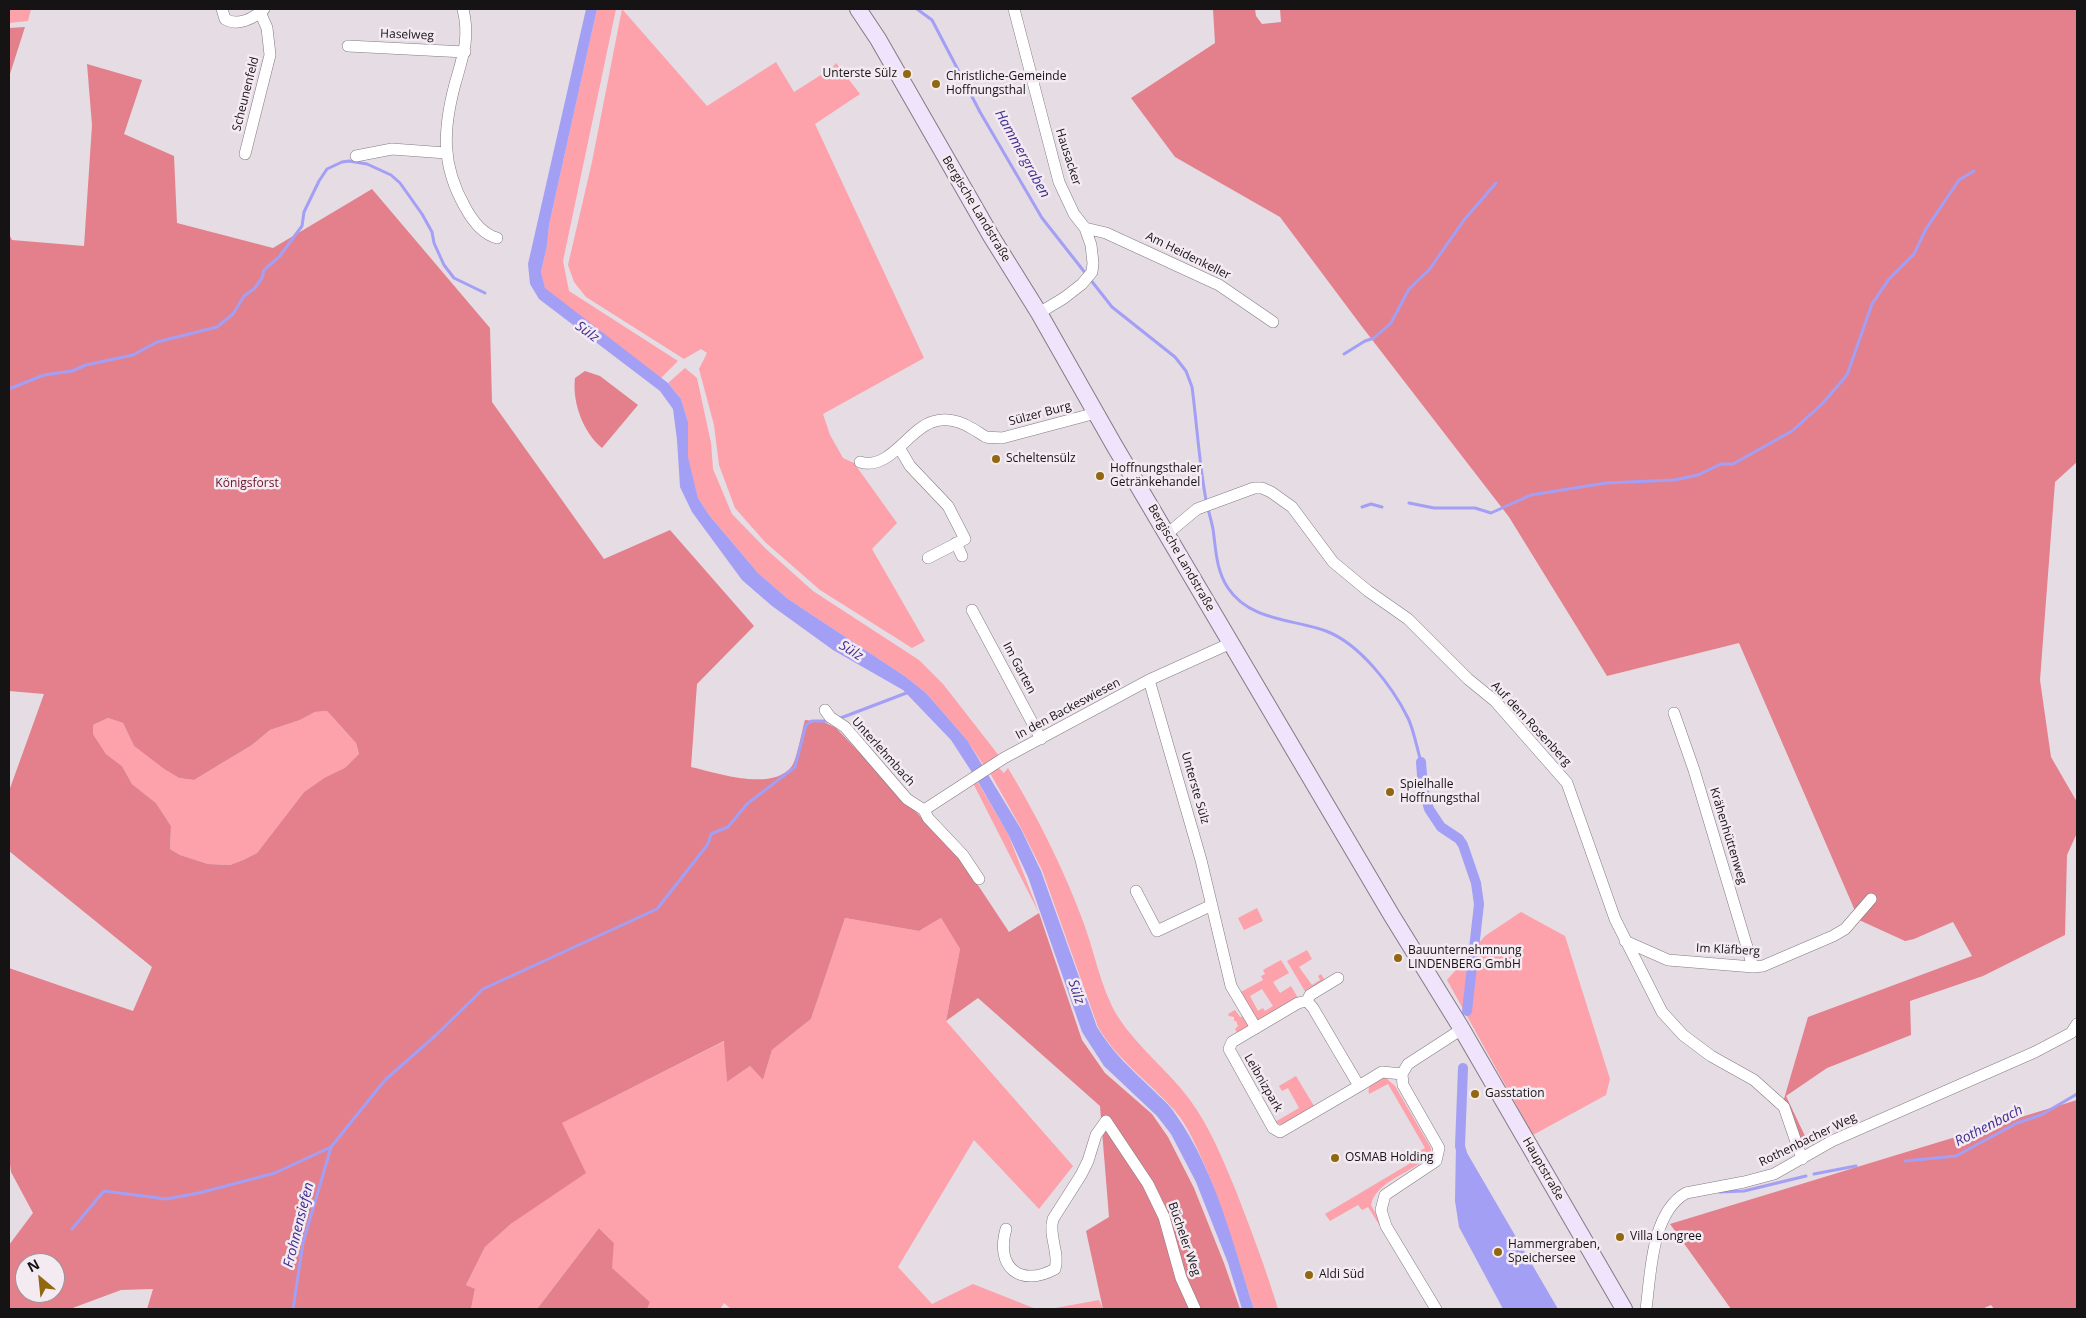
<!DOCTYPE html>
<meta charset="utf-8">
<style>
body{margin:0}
#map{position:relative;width:2086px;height:1318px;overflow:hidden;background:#e5dce4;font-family:"Open Sans",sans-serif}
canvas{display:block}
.frame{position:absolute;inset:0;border:10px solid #161315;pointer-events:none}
.north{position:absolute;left:15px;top:1253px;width:50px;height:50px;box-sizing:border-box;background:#f3eaf2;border:1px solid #9b949a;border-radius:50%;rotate:332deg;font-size:14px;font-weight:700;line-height:20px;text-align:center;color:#161315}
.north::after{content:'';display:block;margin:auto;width:18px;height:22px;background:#91670f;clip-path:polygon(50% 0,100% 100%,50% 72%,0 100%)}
</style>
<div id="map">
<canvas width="2086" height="1318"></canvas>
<div class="frame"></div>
<div class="north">N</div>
</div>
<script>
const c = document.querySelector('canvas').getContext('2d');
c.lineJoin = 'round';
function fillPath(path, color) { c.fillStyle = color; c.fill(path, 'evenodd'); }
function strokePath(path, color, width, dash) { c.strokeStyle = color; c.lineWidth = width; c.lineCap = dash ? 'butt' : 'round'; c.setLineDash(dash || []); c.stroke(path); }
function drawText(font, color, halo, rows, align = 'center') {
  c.font = font + ' "Open Sans",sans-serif'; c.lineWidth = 5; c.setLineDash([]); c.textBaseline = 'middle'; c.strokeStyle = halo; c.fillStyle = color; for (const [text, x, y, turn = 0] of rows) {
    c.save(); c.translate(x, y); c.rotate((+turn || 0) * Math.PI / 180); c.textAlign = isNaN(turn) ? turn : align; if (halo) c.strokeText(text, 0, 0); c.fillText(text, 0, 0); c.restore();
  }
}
fillPath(new Path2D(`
 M 9,9 L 31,9 L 28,21 L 9,23 Z
 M 597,9 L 616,9 L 563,261 L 569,291 L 678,361 L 661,378 L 545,289 L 541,272 L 547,246 L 549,225 Z
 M 622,9 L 707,106 L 776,62 L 794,92 L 832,68 L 836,63 L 860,94 L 815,124 L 924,358 L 823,414 L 830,435 L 843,458 L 854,463 L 897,523 L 872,549 L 925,641 L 912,648 L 820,590 L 765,542 L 735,508 L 719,465 L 714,425 L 699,369 L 707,353 L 701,349 L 684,359 L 586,297 L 574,282 L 568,265 L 592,162 Z
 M 685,368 L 697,378 L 711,443 L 713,469 L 732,514 L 766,549 L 813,591 L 919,660 L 943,684 L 1000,757 L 984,766 L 967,740 L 926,693 L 906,677 L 788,599 L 758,573 L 709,515 L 698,498 L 688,459 L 688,422 L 681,399 L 668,383 Z
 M 327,711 L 356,743 L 359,755 L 345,769 L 324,778 L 304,792 L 257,853 L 243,860 L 230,865 L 208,864 L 180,855 L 170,849 L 171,826 L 156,803 L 132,784 L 122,766 L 106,754 L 93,734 L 93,725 L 108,718 L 123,723 L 134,746 L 164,769 L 179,778 L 194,780 L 252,745 L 270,730 L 300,720 L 315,712 Z
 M 999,768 L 1004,773 L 1008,768 C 1038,818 1064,869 1084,924 C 1095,954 1101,989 1118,1017 C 1138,1048 1168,1070 1190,1100 C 1210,1127 1223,1160 1236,1191 C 1251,1230 1266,1269 1278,1309 L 1254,1309 C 1239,1262 1225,1214 1206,1168 C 1197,1149 1189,1127 1175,1111 C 1150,1082 1118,1061 1098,1027 L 1042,870 L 1021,828 L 990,773 Z
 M 977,781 L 1008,834 L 1039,913 L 973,783 Z
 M 1257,908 L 1263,921 L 1244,930 L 1238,918 Z
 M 1521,912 L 1565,936 L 1610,1079 L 1606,1095 L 1533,1135 L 1447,980 L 1485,936 Z
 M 845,918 L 919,931 L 941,918 L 960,949 L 946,1021 L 1073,1166 L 1039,1209 L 974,1140 L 898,1267 L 932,1304 L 973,1284 L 1036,1309 L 731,1309 L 724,1303 L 720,1309 L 647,1309 L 650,1302 L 611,1268 L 614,1243 L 599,1228 L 537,1309 L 471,1309 L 475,1290 L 466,1285 L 485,1247 L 512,1223 L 561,1123 L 725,1041 L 727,1082 L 750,1066 L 763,1080 L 772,1050 L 811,1019 Z
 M 1307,950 L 1312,959 L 1299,967 L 1312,985 L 1320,980 L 1318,976 L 1321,974 L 1326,982 L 1306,993 L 1287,961 Z
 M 1281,960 L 1289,973 L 1273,982 L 1280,993 L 1291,986 L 1298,998 L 1257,1020 L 1239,993 L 1263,980 L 1261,976 L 1265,974 L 1263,970 ZM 1262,989 L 1273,1006 L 1265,1011 L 1263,1008 L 1258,1011 L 1250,996 Z
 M 1235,1010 L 1240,1017 L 1245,1016 L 1249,1024 L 1246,1029 L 1238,1034 L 1235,1029 L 1238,1026 L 1236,1021 L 1234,1021 L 1234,1017 L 1229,1016 L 1228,1014 Z
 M 1296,1076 L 1314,1106 L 1282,1125 L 1275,1122 L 1299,1108 L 1288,1088 L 1282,1091 L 1279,1086 Z
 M 1380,1078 L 1386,1078 L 1395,1086 L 1431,1148 L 1431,1154 C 1415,1172 1376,1180 1371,1205 L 1408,1271 L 1368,1207 L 1362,1210 L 1358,1205 L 1330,1221 L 1325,1214 L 1409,1164 L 1408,1158 L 1425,1148 L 1388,1084 L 1369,1094 C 1367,1084 1373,1082 1380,1078 Z
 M 1099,1300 L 1103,1309 L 1050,1309 Z`), '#fda1ab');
fillPath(new Path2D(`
 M 1213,9 L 1255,9 L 1256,16 L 1262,24 L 1281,22 L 1280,9 L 2077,9 L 2077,462 L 2055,482 L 2040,680 L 2051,757 L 2077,802 L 2077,833 L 2067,855 L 2065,935 L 1983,976 L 1910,1001 L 1911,1035 L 1827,1068 L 1786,1096 L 1805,1136 L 1797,1139 L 1784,1099 L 1808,1017 L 1972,956 L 1953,922 L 1914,939 L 1905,941 L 1859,920 L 1739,643 L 1607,676 L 1509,517 L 1363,328 L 1280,217 L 1175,157 L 1131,98 L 1215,43 Z
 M 25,27 L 9,77 L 9,28 Z
 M 87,64 L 142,80 L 124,134 L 174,156 L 177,223 L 273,248 L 372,189 L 490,328 L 492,402 L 604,559 L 670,530 L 754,626 L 697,684 L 691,767 C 717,773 773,792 792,766 C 797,759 802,730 805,720 L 824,722 L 836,728 L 960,858 L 1009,932 L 1039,913 L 1082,1040 L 1105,1073 L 1152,1114 L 1168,1137 L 1194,1188 L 1224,1263 L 1240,1309 L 1103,1309 L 1086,1231 L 1109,1217 L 1100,1106 L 978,998 L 946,1021 L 960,949 L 941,918 L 919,931 L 845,918 L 811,1019 L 772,1050 L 763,1080 L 750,1066 L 727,1082 L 724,1041 L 562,1123 L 586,1173 L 512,1223 L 485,1247 L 466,1285 L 475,1289 L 471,1309 L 147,1309 L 153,1289 L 121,1290 L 70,1309 L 9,1309 L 9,1245 L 33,1213 L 11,1172 L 9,1156 L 9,968 L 133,1011 L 152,967 L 9,851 L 9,791 L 44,694 L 9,691 L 9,234 L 12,240 L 84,246 L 92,125 ZM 327,711 L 356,743 L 359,754 L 345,768 L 324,778 L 304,792 L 257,853 L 243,860 L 230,865 L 208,864 L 180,855 L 170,849 L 171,826 L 156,803 L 132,784 L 122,766 L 106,754 L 93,734 L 93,725 L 108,718 L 123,723 L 134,746 L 164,769 L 179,778 L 194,780 L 252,745 L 270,730 L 300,720 L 315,712 ZM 25,1263 L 55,1263 L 55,1293 L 25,1293 Z
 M 585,371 L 600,376 L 638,405 L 602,448 C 583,432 572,402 575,378 Z
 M 2077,1100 L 2077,1309 L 1994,1309 L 1991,1305 L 1982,1309 L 1731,1309 L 1670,1224 Z
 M 599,1228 L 614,1243 L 612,1268 L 650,1302 L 647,1309 L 537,1309 Z`), '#e3808c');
fillPath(new Path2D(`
 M 586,9 L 597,9 L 549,225 L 547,246 L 541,272 L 545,288 L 668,383 L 681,399 L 688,422 L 688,457 L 698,498 L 709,515 L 758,573 L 788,599 L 906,677 L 926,693 L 967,740 L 1021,829 L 1041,871 L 1097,1027 C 1112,1052 1132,1070 1153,1090 C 1161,1098 1170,1105 1176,1115 C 1216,1172 1233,1244 1254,1309 L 1242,1309 L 1228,1263 L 1196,1182 L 1171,1134 L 1157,1116 L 1104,1066 L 1082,1032 L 1028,877 L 1008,834 L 977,780 L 951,740 L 903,690 L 833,650 L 772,606 L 742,580 L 692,512 L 680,487 L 677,440 L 673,409 L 660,391 L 539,299 L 530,284 L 528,264 Z
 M 1456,1145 L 1463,1146 L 1558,1309 L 1503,1309 L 1459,1227 L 1455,1201 Z`), '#a39ff5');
strokePath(new Path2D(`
 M 917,9 L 932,20 L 980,112 L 1042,218 L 1112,307 L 1175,357 L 1186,371 L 1192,387 C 1197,424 1199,463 1206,500 C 1208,510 1211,519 1213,529 C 1216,550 1216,570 1228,588 C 1250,621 1293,619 1326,631 C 1360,644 1392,686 1408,718 C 1414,731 1417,748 1421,762
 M 1344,354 L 1365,341 L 1374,338 L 1391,323 L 1409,289 L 1429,270 L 1464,220 L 1496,183
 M 9,389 L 44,375 L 72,371 L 86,365 L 133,355 L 157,342 L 217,327 L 233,314 L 244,296 L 254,289 L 262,278 L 264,270 L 279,257 L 302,226 L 304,212 L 319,181 L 327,169 L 342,162 L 349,161 L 367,164 L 391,175 L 400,183 L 422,214 L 432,232 L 434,243 L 444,265 L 454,278 L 485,293
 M 1409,503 L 1434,508 L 1475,508 L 1491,513 L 1531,495 L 1606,483 L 1674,480 L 1698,475 L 1721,464 L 1733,464 L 1792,431 L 1822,404 L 1847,375 L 1872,304 L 1889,279 L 1914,254 L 1926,229 L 1959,180 L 1974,171
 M 1362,507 L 1371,504 L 1382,507
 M 838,719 L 909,692
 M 1905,1161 L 1956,1156 L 2017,1123 L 2041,1115 L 2077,1094
 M 1814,1174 L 1856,1166
 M 1719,1192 L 1744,1191 L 1806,1176
 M 72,1229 L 104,1191 L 166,1199 L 199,1193 L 275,1173 L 331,1147 L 385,1080 L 435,1036 L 483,989 L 657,909 L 708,844 L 711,834 L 728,827 L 747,804 L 795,767 L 806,725 L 812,721 L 830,721
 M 293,1309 L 303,1243 L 331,1147`), '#a39ff5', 3);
strokePath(new Path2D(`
 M 1421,762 L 1423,788 L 1429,809 L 1441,827 L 1459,839 L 1463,845 L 1476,883 L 1479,904 L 1467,1011
 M 1463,1157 L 1460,1146 L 1463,1068`), '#a39ff5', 10);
const minor = new Path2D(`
 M 222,9 L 225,19 C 238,27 254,18 264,9
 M 463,9 C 470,38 463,56 455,84 C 443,129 441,165 465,207 C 472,220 482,234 497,238
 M 1014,9 L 1059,182 L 1074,214 L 1085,228 L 1091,245 L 1093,263 L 1092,272 L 1082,284 L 1064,298 L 1039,313
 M 348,46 L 465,52
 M 245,154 L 270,55 L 267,28 L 260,12
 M 356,156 L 392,149 L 446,153
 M 1085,228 L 1106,233 L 1219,285 L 1273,322
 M 900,449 L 910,466 L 948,506 L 965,539 L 928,558
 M 860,462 C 889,471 908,430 932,422 C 946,417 960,421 973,429 C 977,431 982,435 986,437 C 991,438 997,437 1002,438 L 1096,413
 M 1167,534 L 1197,509 L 1254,488 L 1262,488 L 1271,492 L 1292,507 L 1333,562 L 1368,591 L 1408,619 L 1468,679 L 1495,701 L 1567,783 L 1615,919 L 1662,1012 L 1683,1035 L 1711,1056 L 1754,1080 L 1784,1107 L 1802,1159
 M 956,543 L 962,556
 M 972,610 L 1041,739
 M 1149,680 L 1201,860 L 1231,986 L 1256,1028
 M 825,710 L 830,717 L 845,727 L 907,799 L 924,810 L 928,818 L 963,855 L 979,879
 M 1674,713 L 1694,770 L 1753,967
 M 924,810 L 1004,758 L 1149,680 L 1231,643
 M 1136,891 L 1157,931 L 1212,905
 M 1625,941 L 1668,960 L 1753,967 L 1763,966 L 1833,936 L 1845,929 L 1871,899
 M 1307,1001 L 1310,995 L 1338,978
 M 1359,1086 L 1280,1132 L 1273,1128 L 1229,1049 L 1232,1042 L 1298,1003 L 1307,1001 L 1313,1008 L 1359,1086 L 1382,1072 L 1402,1074
 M 1006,1229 C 995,1267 1020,1288 1055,1269 C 1060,1253 1048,1236 1053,1219 L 1081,1175 L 1088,1161 L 1096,1135 L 1106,1121 L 1148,1184 L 1164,1217 L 1181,1278 L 1195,1309
 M 1436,1309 L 1386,1226 L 1381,1210 L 1385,1195 L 1436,1161 L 1439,1148 L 1403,1085 L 1402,1074 L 1408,1064 L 1462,1029
 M 1646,1309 C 1651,1273 1651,1213 1686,1193 L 1744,1182 L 1774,1174 L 1832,1141 L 2035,1052 L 2071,1033 L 2077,1024`);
const secondary = new Path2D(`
 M 858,9 L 878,39 L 991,236 L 1039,313 L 1114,445 L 1392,916 L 1460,1026 L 1624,1309`);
strokePath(minor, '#837b83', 12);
strokePath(secondary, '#837b83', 18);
strokePath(minor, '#fff', 11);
strokePath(secondary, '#f0e4fc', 16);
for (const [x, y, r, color] of [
 [907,74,5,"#91670f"],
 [936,84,5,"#91670f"],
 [996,459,5,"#91670f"],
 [1100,476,5,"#91670f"],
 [1390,792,5,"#91670f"],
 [1398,958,5,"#91670f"],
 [1475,1094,5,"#91670f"],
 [1335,1158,5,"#91670f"],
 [1620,1237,5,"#91670f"],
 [1498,1252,5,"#91670f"],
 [1309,1275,5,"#91670f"]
]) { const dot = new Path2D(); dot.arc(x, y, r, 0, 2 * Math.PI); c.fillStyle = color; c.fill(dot); strokePath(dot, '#f3eaf2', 2); }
drawText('12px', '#161315', '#f3eaf2', [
 ["Haselweg",407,35,2],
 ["Scheunenfeld",246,94,-76],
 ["Hausacker",1068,157,72],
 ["Bergische Landstraße",976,209,59],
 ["Am Heidenkeller",1188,256,26],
 ["Sülzer Burg",1040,414,-15],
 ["Bergische Landstraße",1181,558,60],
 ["Im Garten",1019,668,62],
 ["In den Backeswiesen",1068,709,-28],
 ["Auf dem Rosenberg",1531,724,47],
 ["Unterlehmbach",883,752,48],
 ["Unterste Sülz",1195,788,74],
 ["Krähenhüttenweg",1728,836,73],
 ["Im Kläfberg",1728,950,3],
 ["Leibnizpark",1263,1083,60],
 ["Rothenbacher Weg",1808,1140,-26],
 ["Hauptstraße",1543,1169,60],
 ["Bücheler Weg",1184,1239,71]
]);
drawText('12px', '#161315', '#f3eaf2', [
 ["Unterste Sülz",897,74,"right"],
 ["Christliche-Gemeinde",946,77],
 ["Hoffnungsthal",946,91],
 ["Scheltensülz",1006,459],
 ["Hoffnungsthaler",1110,469],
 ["Getränkehandel",1110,483],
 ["Spielhalle",1400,785],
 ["Hoffnungsthal",1400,799],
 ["Bauunternehmnung",1408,951],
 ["LINDENBERG GmbH",1408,965],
 ["Gasstation",1485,1094],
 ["OSMAB Holding",1345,1158],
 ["Villa Longree",1630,1237],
 ["Hammergraben,",1508,1245],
 ["Speichersee",1508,1259],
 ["Aldi Süd",1319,1275]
], 'left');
drawText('12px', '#6a1127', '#f3eaf2', [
 ["Königsforst",247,484]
]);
drawText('italic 14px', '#402f90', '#f3eaf2', [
 ["Hammergraben",1022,154,61],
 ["Sülz",587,332,36],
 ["Sülz",851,651,32],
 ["Sülz",1076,992,71],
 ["Rothenbach",1989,1126,-27],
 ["Frohnensiefen",299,1225,-76]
]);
</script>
